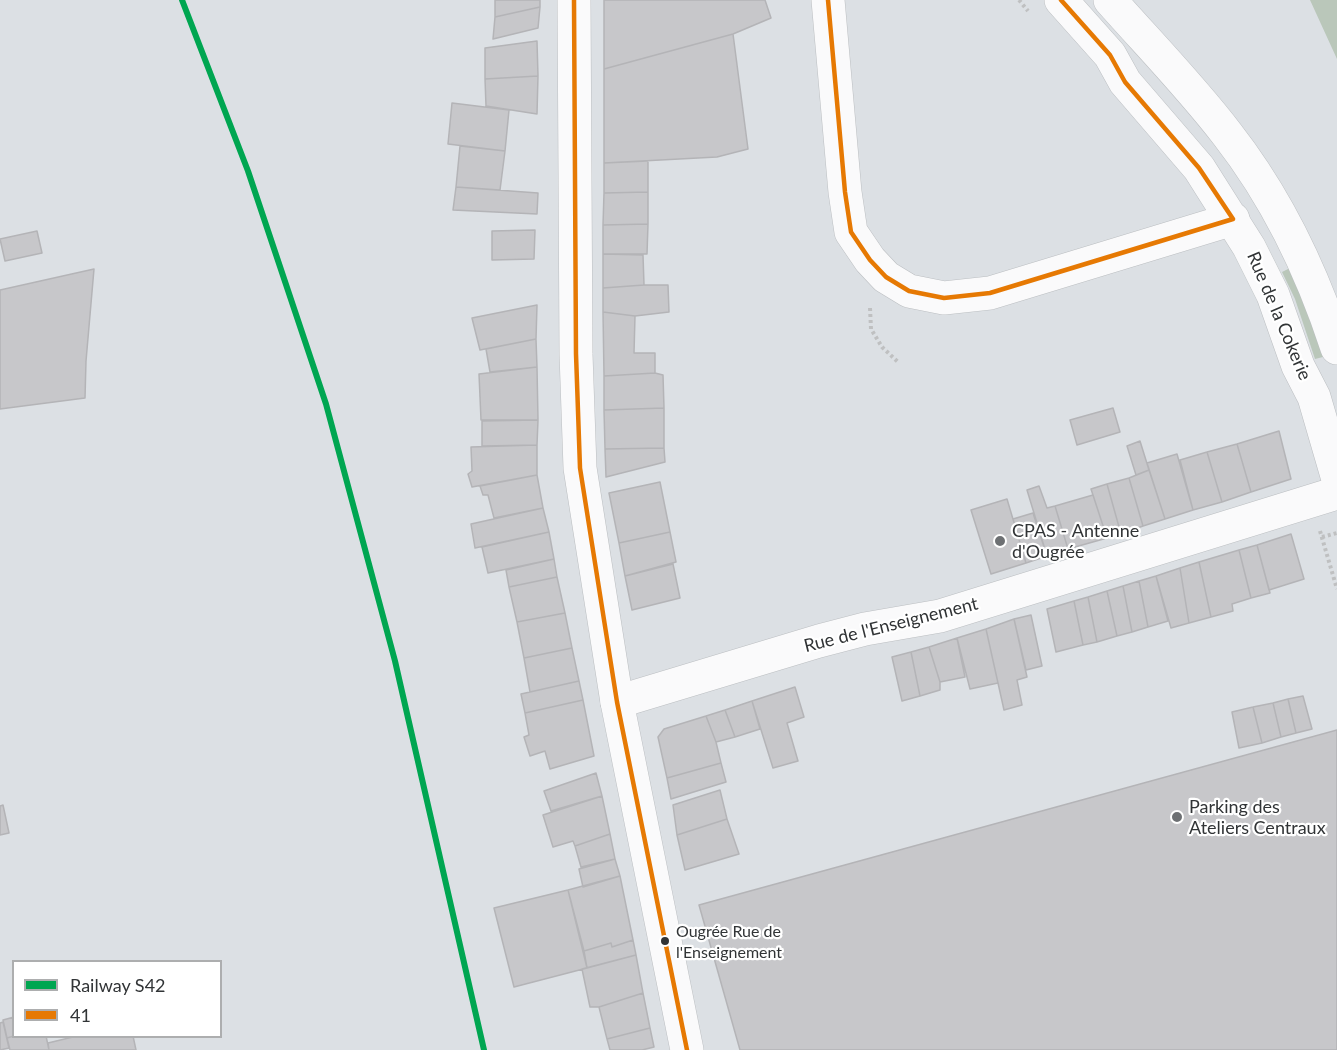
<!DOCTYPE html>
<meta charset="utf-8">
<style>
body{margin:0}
#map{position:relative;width:1337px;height:1050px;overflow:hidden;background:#dce0e4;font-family:Lato,sans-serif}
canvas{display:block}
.legend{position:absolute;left:12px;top:960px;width:210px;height:78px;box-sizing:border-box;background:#fff;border:2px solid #adaeaf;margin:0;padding:8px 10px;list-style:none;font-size:18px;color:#313436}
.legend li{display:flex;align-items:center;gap:12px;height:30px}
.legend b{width:30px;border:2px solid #adaeaf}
</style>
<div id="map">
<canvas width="1337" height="1050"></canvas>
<ul class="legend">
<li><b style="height:8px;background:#00a651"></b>Railway S42</li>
<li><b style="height:8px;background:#e67903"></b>41</li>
</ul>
</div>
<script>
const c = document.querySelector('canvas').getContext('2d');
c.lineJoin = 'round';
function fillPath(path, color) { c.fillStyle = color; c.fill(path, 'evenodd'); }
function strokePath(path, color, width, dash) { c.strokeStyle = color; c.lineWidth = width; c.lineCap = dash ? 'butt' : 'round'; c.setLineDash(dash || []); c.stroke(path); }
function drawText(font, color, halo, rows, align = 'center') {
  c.font = font + ' Lato,sans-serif'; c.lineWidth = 4.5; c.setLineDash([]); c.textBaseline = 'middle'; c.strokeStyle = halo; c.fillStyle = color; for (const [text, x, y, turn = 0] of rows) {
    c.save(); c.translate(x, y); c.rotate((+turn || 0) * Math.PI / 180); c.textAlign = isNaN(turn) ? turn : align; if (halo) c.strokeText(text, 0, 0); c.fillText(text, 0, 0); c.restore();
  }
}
fillPath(new Path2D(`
 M 1310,0 L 1337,0 L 1337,59 Z
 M 1292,267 L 1327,356 L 1315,359 L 1295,299 L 1282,272 Z`), '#bac7ba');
const building = new Path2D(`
 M 495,0 L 540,0 L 540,7 L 495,17 Z
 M 604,0 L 765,0 L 771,18 L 733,34 L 604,69 Z
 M 540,7 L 538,28 L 493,39 L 495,17 Z
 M 733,34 L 748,149 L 717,157 L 604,163 L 604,69 Z
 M 537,41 L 538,76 L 485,79 L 485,48 Z
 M 538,76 L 537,114 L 486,106 L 485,79 Z
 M 452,103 L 509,110 L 505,151 L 448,144 Z
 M 460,146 L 505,151 L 500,190 L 456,187 Z
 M 648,161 L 648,192 L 604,193 L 604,163 Z
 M 456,187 L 538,193 L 537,214 L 453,210 Z
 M 648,192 L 648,224 L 603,225 L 604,193 Z
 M 648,224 L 647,254 L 603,254 L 603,225 Z
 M 535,230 L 534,259 L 492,260 L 492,231 Z
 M 37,231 L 42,253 L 5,261 L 0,239 Z
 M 603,254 L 643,255 L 644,285 L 603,288 Z
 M 94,269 L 86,361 L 85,398 L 0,409 L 0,290 Z
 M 644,285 L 668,285 L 669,312 L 635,316 L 603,312 L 603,288 Z
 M 537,305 L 536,339 L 480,350 L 472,318 Z
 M 603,312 L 635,316 L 634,353 L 655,353 L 655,373 L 604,376 Z
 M 536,339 L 537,367 L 490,372 L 486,349 Z
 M 537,367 L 538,420 L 481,420 L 479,374 Z
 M 655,373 L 663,375 L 664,408 L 604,410 L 604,376 Z
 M 664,408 L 664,448 L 605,449 L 604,410 Z
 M 1113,408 L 1120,432 L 1077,445 L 1070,420 Z
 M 538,420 L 537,445 L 482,446 L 482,421 Z
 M 1279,431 L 1291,479 L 1251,492 L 1237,444 Z
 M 1140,441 L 1149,470 L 1136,475 L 1127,446 Z
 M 1237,444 L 1251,492 L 1222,502 L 1207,452 Z
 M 537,445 L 537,475 L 472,487 L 468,474 L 472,471 L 471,447 Z
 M 664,448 L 665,462 L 606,477 L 605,449 Z
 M 1207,452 L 1222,502 L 1193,510 L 1180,460 Z
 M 1177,454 L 1193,510 L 1165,519 L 1147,463 Z
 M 1149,470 L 1165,519 L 1143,526 L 1129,478 Z
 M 537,475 L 543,508 L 494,518 L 488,495 L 483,495 L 480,486 Z
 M 1129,478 L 1143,526 L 1121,534 L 1107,484 Z
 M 660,482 L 670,532 L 619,543 L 609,493 Z
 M 1107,484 L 1121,534 L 1107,538 L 1091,489 Z
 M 1039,486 L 1047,508 L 1055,506 L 1068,549 L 1047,556 L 1027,490 Z
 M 1093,495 L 1107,538 L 1068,549 L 1055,506 Z
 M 1007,499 L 1026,563 L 991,574 L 971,510 Z
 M 543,508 L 549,532 L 475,548 L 471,524 Z
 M 1033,513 L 1047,556 L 1026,563 L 1013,519 Z
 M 549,532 L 554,559 L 488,573 L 482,547 Z
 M 670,532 L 676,562 L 625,576 L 619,543 Z
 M 1291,534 L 1304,579 L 1269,590 L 1257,545 Z
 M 1257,545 L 1270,593 L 1251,598 L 1239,550 Z
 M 1239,550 L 1251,598 L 1232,604 L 1233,611 L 1211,617 L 1199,562 Z
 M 554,559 L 557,577 L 509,587 L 506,570 Z
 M 1199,562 L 1211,617 L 1189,623 L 1180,568 Z
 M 673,564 L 680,598 L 632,610 L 625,576 Z
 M 1180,568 L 1189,623 L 1171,628 L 1156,576 Z
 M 1156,576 L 1168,621 L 1148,627 L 1139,581 Z
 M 557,577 L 565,613 L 517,622 L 509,587 Z
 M 1139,581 L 1148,627 L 1132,632 L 1123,586 Z
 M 1123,586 L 1132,632 L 1117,636 L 1107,591 Z
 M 1107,591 L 1117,636 L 1097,642 L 1088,597 Z
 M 1088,597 L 1097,642 L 1083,645 L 1074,601 Z
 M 1074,601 L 1083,645 L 1056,652 L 1047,609 Z
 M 565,613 L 572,648 L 524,658 L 517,622 Z
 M 1031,615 L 1042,666 L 1026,670 L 1014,619 Z
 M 1014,619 L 1027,677 L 1017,680 L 1022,705 L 1004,710 L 986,629 Z
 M 986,629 L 998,683 L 970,689 L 957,638 Z
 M 957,638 L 965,677 L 940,682 L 929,647 Z
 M 929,647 L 940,682 L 940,690 L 920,696 L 911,652 Z
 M 572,648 L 579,681 L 530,692 L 524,658 Z
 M 911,652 L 920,696 L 902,701 L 892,657 Z
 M 579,681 L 583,700 L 525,713 L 521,694 Z
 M 795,687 L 804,717 L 787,723 L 798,761 L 773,768 L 752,701 Z
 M 1303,696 L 1312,729 L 1296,733 L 1288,699 Z
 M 1288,699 L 1296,733 L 1281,737 L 1273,703 Z
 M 583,700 L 594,756 L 550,769 L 545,751 L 530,756 L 524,737 L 529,735 L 525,713 Z
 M 752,701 L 760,729 L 735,737 L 725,710 Z
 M 1273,703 L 1281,737 L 1262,743 L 1253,707 Z
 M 1253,707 L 1262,743 L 1239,748 L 1232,712 Z
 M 725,710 L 735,737 L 716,742 L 706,716 Z
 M 706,716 L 716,742 L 721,763 L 667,778 L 658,737 L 664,729 Z
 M 1337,730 L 1337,1050 L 740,1050 L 699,905 Z
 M 721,763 L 726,782 L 671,799 L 667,778 Z
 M 596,773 L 602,796 L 551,811 L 544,791 Z
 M 720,790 L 727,819 L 677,835 L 673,805 Z
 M 602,796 L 610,834 L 575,846 L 573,841 L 553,847 L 543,815 Z
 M 3,805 L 9,833 L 0,835 L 0,806 Z
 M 727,819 L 739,854 L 685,870 L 677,835 Z
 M 610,834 L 615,859 L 581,867 L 575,846 Z
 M 615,859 L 620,876 L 583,887 L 579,869 Z
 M 620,876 L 633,940 L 612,947 L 611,943 L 584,951 L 568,890 Z
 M 568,890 L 587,968 L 514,987 L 494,908 Z
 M 633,940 L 636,955 L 587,968 L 584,951 L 611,943 L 612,947 Z
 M 636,955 L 643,993 L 599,1007 L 590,1007 L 582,969 Z
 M 643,993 L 650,1028 L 607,1039 L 599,1007 Z
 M 14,1017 L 14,1036 L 7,1038 L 3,1020 Z
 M 3,1022 L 9,1048 L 0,1050 L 0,1023 Z
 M 650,1028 L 654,1047 L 642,1050 L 610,1050 L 607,1039 Z
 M 14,1036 L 46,1036 L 49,1050 L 10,1050 L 7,1038 Z
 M 77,1036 L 133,1036 L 136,1050 L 49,1050 L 48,1043 Z`);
fillPath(building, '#c7c7ca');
strokePath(building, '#b4b4b7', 1.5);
const minor = new Path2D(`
 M 617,702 L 819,641 L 865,629 L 940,616 L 1337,493`);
const secondary = new Path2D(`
 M 574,0 L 576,354 L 580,468 L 617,702 L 687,1050
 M 1061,0 L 1110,55 L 1125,82 L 1199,168 L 1249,247 L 1273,295 L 1298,366 L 1314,397 L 1337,476
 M 1110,0 C 1149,44 1191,87 1227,134 C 1277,198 1312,271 1337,348`);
const trunk = new Path2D(`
 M 828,0 L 845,192 L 851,232 L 870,260 L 886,277 L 909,291 L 944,298 L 990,293 L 1233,219`);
strokePath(minor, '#bbbec1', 34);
strokePath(secondary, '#bbbec1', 34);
strokePath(trunk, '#bbbec1', 34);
strokePath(new Path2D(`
 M 1019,0 L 1028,11
 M 870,308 L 871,329 L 882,347 L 899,363
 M 1320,531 L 1337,589
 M 1322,537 L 1337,533`), '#bfc0c1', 4, [3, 3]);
strokePath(minor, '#fafafb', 33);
strokePath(secondary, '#fafafb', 33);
strokePath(trunk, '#fafafb', 33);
strokePath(new Path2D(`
 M 574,0 L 576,354 L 580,468 L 617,702 L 687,1050
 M 828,0 L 845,192 L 851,232 L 870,260 L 886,277 L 909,291 L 944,298 L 990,293 L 1233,219 L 1199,168 L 1125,82 L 1110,55 L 1061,0`), '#e67903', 4.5);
strokePath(new Path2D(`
 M 182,0 L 248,171 L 326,404 L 395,661 L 484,1050`), '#00a651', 6);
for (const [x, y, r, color] of [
 [1000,541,6,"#6d7073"],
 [1177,817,6,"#6d7073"],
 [665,941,5,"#313436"]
]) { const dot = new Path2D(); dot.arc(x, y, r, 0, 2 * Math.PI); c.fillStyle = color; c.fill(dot); strokePath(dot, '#fff', 2); }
drawText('16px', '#313436', '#fff', [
 ["Ougrée Rue de",676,932],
 ["l'Enseignement",676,953]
], 'left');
drawText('18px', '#313436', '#fff', [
 ["Rue de la Cokerie",1279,316,67],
 ["Rue de l'Enseignement",891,625,-14]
]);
drawText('18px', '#313436', '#fff', [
 ["CPAS - Antenne",1012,531],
 ["d'Ougrée",1012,552],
 ["Parking des",1189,807],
 ["Ateliers Centraux",1189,828]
], 'left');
</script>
